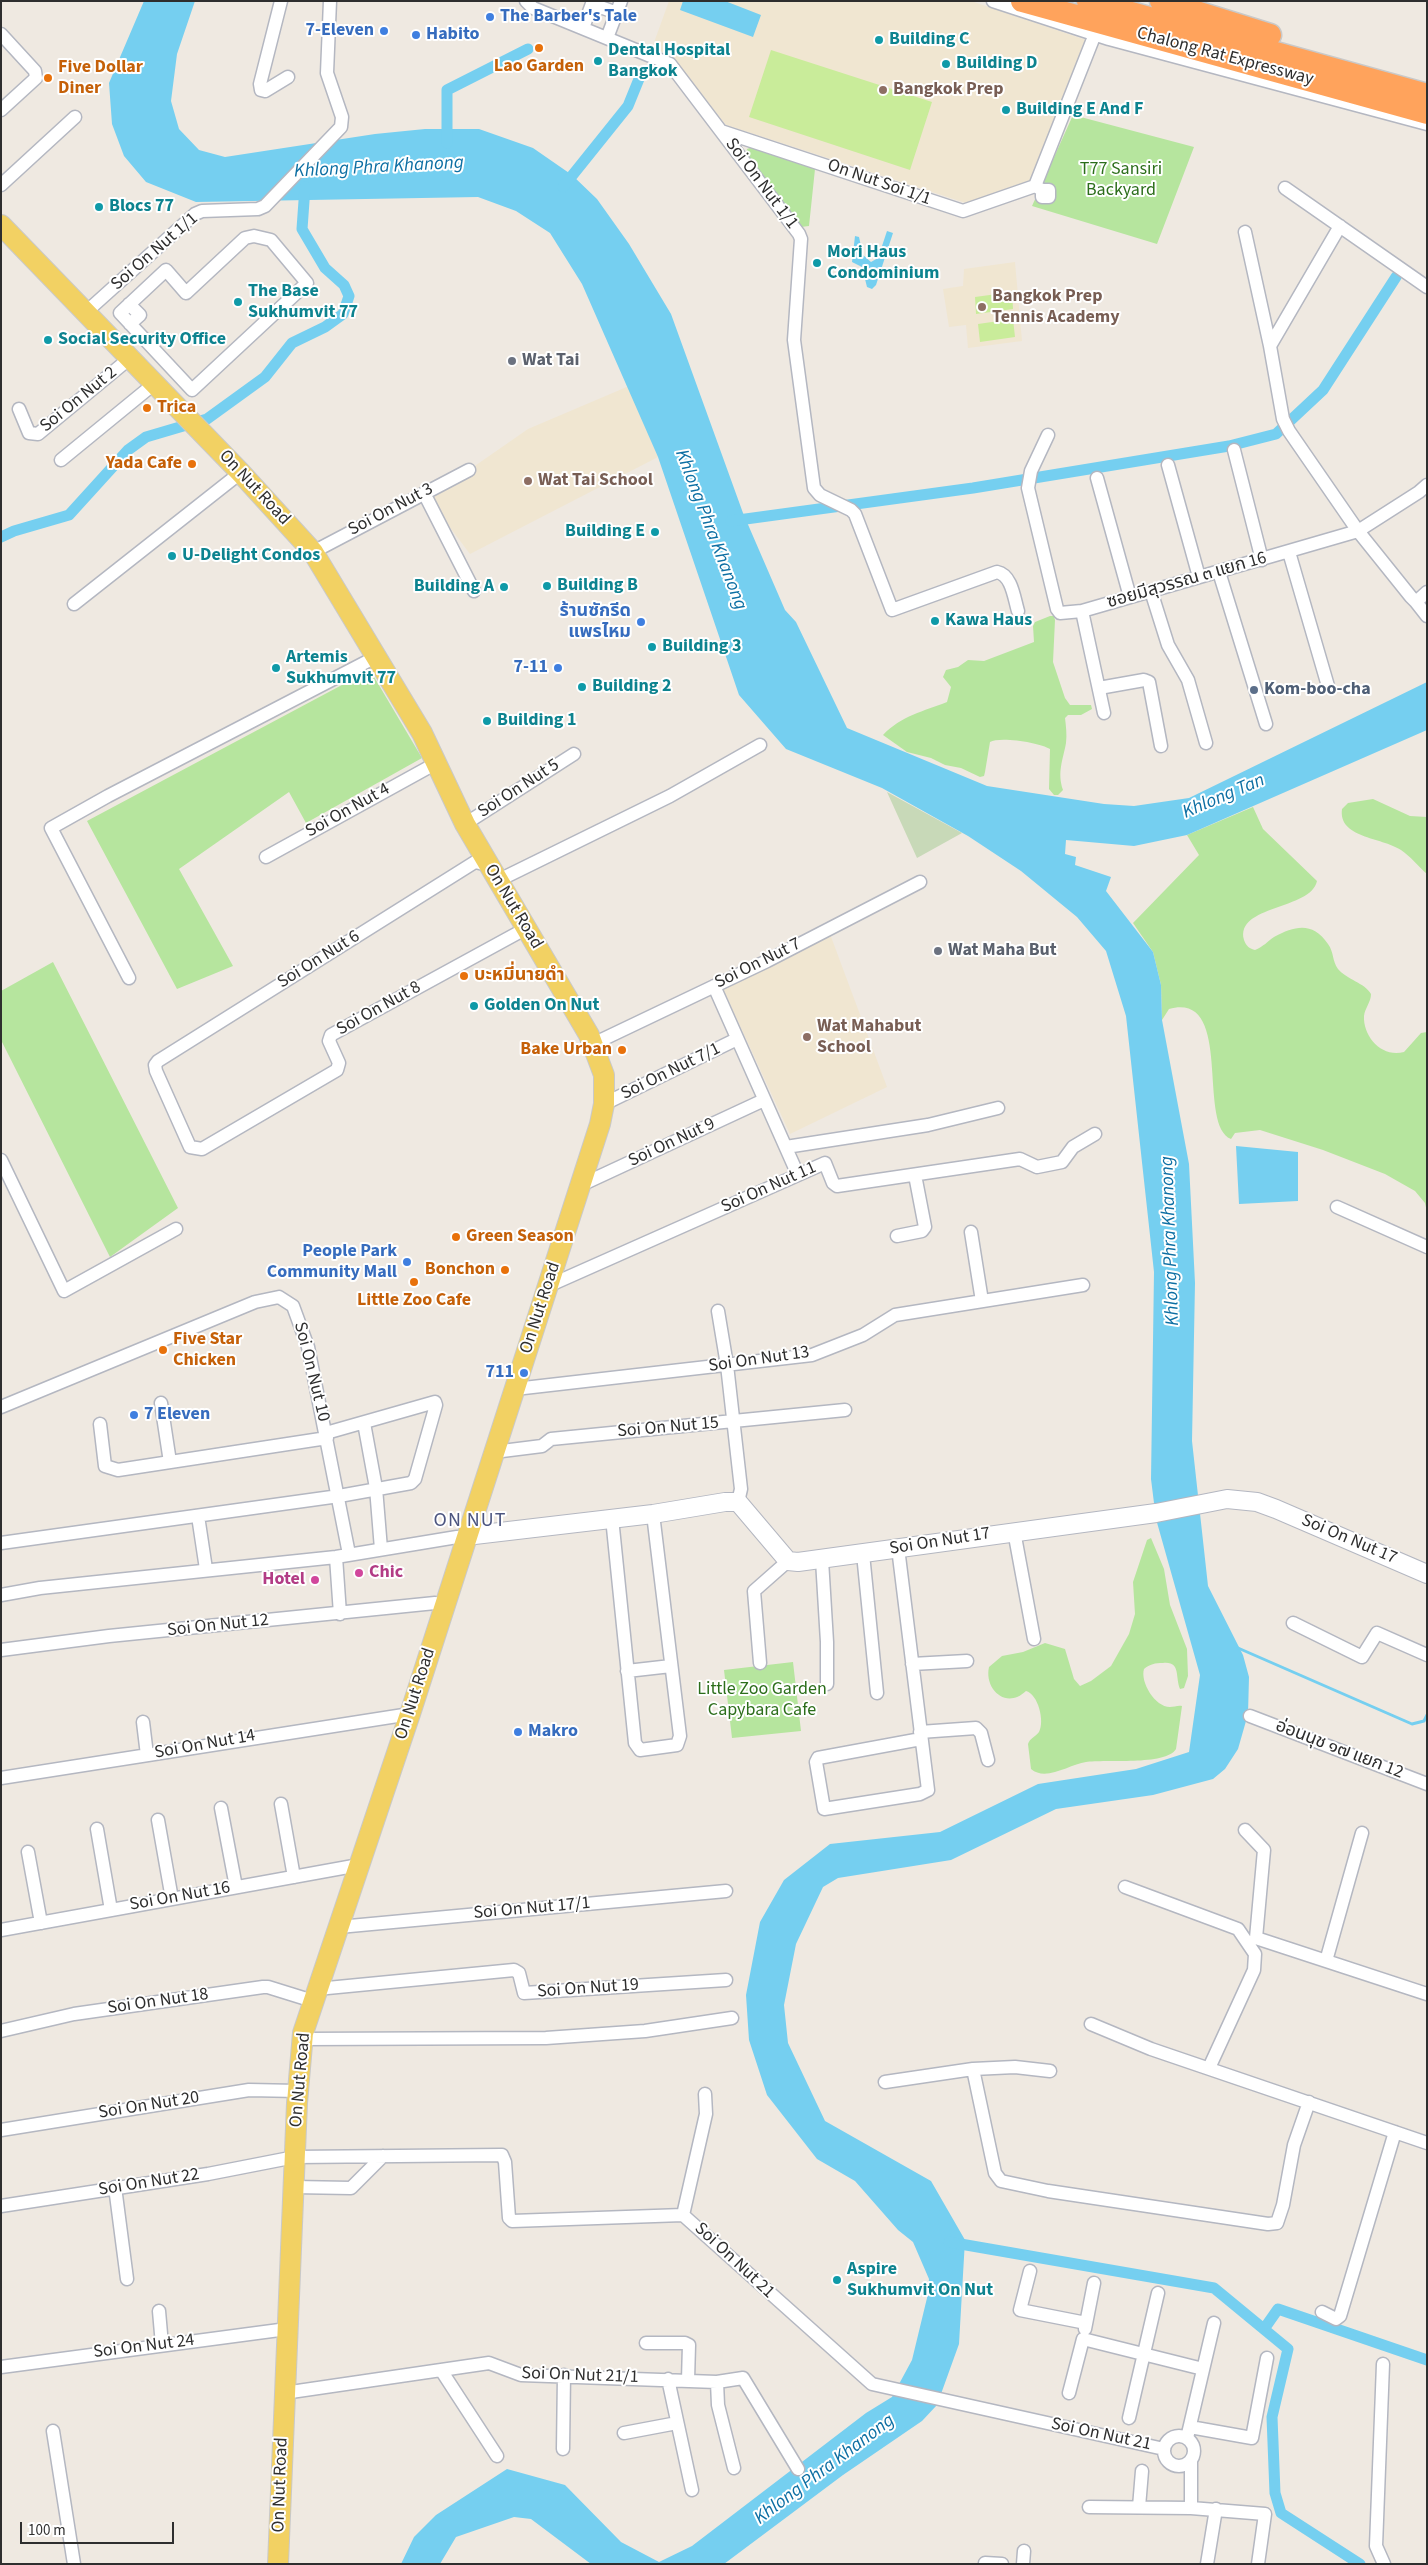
<!DOCTYPE html>
<meta charset="utf-8">
<style>
body{margin:0}
#map{position:relative;width:1428px;height:2565px;overflow:hidden;background:#efe9e1;font-family:"Source Sans 3",sans-serif}
canvas{display:block}
.frame{position:absolute;inset:0;border:2px solid #2e2e2e;pointer-events:none}
.scale{position:absolute;left:20px;top:2522px;width:154px;height:22px;box-sizing:border-box;border:2px solid #2e2e2e;border-top:0;padding-left:6px;font-size:15px;line-height:18px;white-space:nowrap;color:#2e2e2e;-webkit-text-stroke:4px #fff;paint-order:stroke}
</style>
<div id="map">
<canvas width="1428" height="2565"></canvas>
<div class="frame"></div>
<div class="scale">100 m</div>
</div>
<script>
const c = document.querySelector('canvas').getContext('2d');
c.lineJoin = 'round';
function fillPath(path, color) { c.fillStyle = color; c.fill(path, 'evenodd'); }
function strokePath(path, color, width, dash) { c.strokeStyle = color; c.lineWidth = width; c.lineCap = dash ? 'butt' : 'round'; c.setLineDash(dash || []); c.stroke(path); }
function drawText(font, color, halo, rows, align = 'center') {
  c.font = font + ' "Source Sans 3","Noto Sans Thai",sans-serif'; c.lineWidth = 4; c.setLineDash([]); c.textBaseline = 'middle'; c.strokeStyle = halo; c.fillStyle = color; for (const [text, x, y, turn = 0] of rows) {
    c.save(); c.translate(x, y); c.rotate((+turn || 0) * Math.PI / 180); c.textAlign = isNaN(turn) ? turn : align; if (halo) c.strokeText(text, 0, 0); c.fillText(text, 0, 0); c.restore();
  }
}
fillPath(new Path2D(`
 M 669,1 L 971,1 L 1086,40 L 1031,182 L 966,203 L 726,125 L 670,55 L 652,48 Z
 M 1015,262 L 1022,341 L 968,348 L 966,325 L 949,327 L 943,289 L 963,286 L 964,269 Z
 M 629,386 L 658,457 L 470,554 L 424,493 L 469,470 L 528,429 Z
 M 830,934 L 887,1087 L 790,1134 L 722,987 Z`), '#f0e6d1');
fillPath(new Path2D(`
 M 1073,115 L 1194,147 L 1157,244 L 1032,206 Z
 M 752,147 L 815,169 L 809,226 L 801,227 L 746,155 L 747,149 Z
 M 1050,616 L 1054,616 L 1055,620 L 1053,662 L 1065,698 L 1070,705 L 1091,705 L 1092,709 L 1081,715 L 1068,715 L 1065,718 C 1066,726 1067,735 1066,743 C 1063,760 1057,772 1063,790 L 1058,795 L 1054,795 L 1049,789 L 1050,749 C 1041,743 1000,736 990,742 L 985,772 L 984,776 L 980,777 L 961,768 L 945,765 L 931,758 L 907,752 L 883,735 C 901,716 924,711 947,702 L 951,687 L 943,677 L 946,670 L 958,667 L 968,660 L 984,661 L 1034,642 L 1033,626 L 1035,622 Z
 M 370,670 L 422,758 L 306,823 L 289,792 L 179,869 L 233,966 L 177,989 L 87,821 Z
 M 1373,799 L 1410,816 L 1427,817 L 1427,874 C 1418,866 1410,856 1401,850 C 1381,837 1338,838 1342,809 L 1348,803 Z
 M 1253,807 L 1263,829 L 1317,881 C 1311,910 1235,905 1244,940 C 1246,946 1250,949 1255,950 C 1263,947 1268,941 1274,937 C 1296,925 1313,922 1328,944 C 1334,952 1332,961 1338,969 C 1346,979 1365,983 1371,994 C 1371,1002 1365,1008 1364,1016 C 1363,1037 1382,1058 1404,1052 L 1421,1033 L 1427,1032 L 1427,1212 L 1425,1203 L 1415,1191 L 1385,1174 L 1323,1150 L 1260,1130 L 1235,1133 L 1231,1139 C 1196,1125 1235,991 1169,1009 L 1162,1020 L 1161,985 L 1153,952 L 1133,923 L 1199,855 L 1187,835 Z
 M 53,962 L 178,1208 L 110,1257 L 1,1040 L 1,991 Z
 M 1151,1538 L 1164,1569 L 1170,1605 L 1187,1649 L 1188,1676 L 1184,1688 L 1180,1689 C 1175,1677 1181,1661 1163,1663 C 1155,1663 1150,1664 1144,1669 C 1140,1682 1155,1707 1170,1707 C 1174,1707 1178,1705 1182,1706 L 1176,1749 C 1166,1766 1104,1759 1086,1762 C 1070,1764 1046,1782 1031,1769 L 1028,1744 C 1030,1738 1035,1737 1039,1732 C 1045,1721 1038,1694 1026,1691 C 1006,1710 984,1689 989,1667 L 1002,1656 L 1023,1652 L 1045,1643 L 1065,1649 L 1074,1679 L 1080,1686 L 1091,1681 L 1111,1666 L 1129,1634 L 1135,1614 L 1133,1582 L 1147,1540 Z
 M 793,1662 L 801,1731 L 732,1738 L 724,1670 Z`), '#b6e59e');
fillPath(new Path2D(`
 M 887,792 L 962,833 L 917,858 Z`), '#c8d9b8');
fillPath(new Path2D(`
 M 771,50 L 932,102 L 910,170 L 749,117 Z
 M 1012,292 L 1013,309 L 976,314 L 975,297 Z
 M 1013,319 L 1015,337 L 980,342 L 978,324 Z`), '#c9ec9a');
fillPath(new Path2D(`
 M 144,1 L 195,1 L 177,54 L 171,101 L 179,129 L 199,150 L 225,157 L 375,134 L 425,129 L 479,129 L 533,148 L 572,175 L 597,199 L 629,244 L 671,314 L 743,513 L 785,610 L 796,622 L 847,728 L 987,786 L 1104,804 L 1134,806 L 1189,798 L 1427,682 L 1427,730 L 1187,835 L 1134,846 L 1066,840 L 1065,854 L 1076,857 L 1075,865 L 1111,877 L 1106,891 L 1153,952 L 1161,985 L 1162,1020 L 1189,1164 L 1195,1283 L 1192,1441 L 1208,1586 L 1243,1655 L 1249,1677 L 1248,1714 L 1238,1749 L 1225,1769 L 1213,1779 L 1153,1795 L 1056,1809 L 951,1860 L 838,1878 L 823,1887 L 796,1944 L 784,2005 L 788,2043 L 825,2121 L 931,2181 L 965,2240 L 959,2344 L 937,2405 L 922,2421 L 843,2475 L 724,2564 L 591,2564 L 531,2519 L 514,2517 L 456,2537 L 440,2564 L 401,2564 L 414,2537 L 436,2515 L 507,2469 L 565,2485 L 621,2542 L 659,2562 L 692,2546 L 866,2413 L 892,2397 L 912,2360 L 927,2298 L 929,2279 L 913,2242 L 898,2230 L 855,2181 L 817,2159 L 767,2095 L 749,2040 L 746,1995 L 760,1922 L 784,1880 L 830,1844 L 940,1832 L 1038,1784 L 1136,1769 L 1189,1752 L 1200,1675 L 1156,1519 L 1151,1479 L 1154,1272 L 1126,1016 L 1106,951 L 1077,917 L 1021,871 L 968,836 L 882,788 L 786,749 L 739,695 L 658,457 L 582,284 L 550,233 L 516,211 L 478,197 L 196,202 L 146,182 L 124,156 L 112,124 L 109,83 Z
 M 683,1 L 725,1 L 761,15 L 753,37 L 680,10 Z
 M 887,231 L 893,233 L 876,285 L 872,289 L 867,287 L 862,267 L 852,262 L 855,236 L 859,237 L 863,255 L 871,262 L 878,258 Z
 M 1236,1146 L 1298,1152 L 1298,1201 L 1239,1204 Z`), '#75cff0');
strokePath(new Path2D(`
 M 1238,1648 L 1412,1724 L 1424,1721 L 1427,1715`), '#75cff0', 3);
strokePath(new Path2D(`
 M 447,143 L 447,90 L 528,49
 M 563,187 L 628,106 L 641,74
 M 731,521 L 973,488 L 1229,446 L 1276,434 L 1323,390 L 1396,277
 M 1,537 L 14,531 L 69,515 L 128,450 L 146,437 L 207,419 L 265,377 L 292,343 L 325,327 L 343,314 L 349,296 L 344,285 L 325,268 L 302,229 L 305,187
 M 949,2242 L 1214,2288 L 1288,2349 L 1272,2417 L 1275,2493 L 1281,2513 L 1360,2564
 M 1264,2329 L 1278,2309 L 1427,2360`), '#75cff0', 11);
const street = new Path2D(`
 M 281,1 L 260,84 L 261,90 L 265,91 L 288,77
 M 526,1 L 533,8 L 670,64 L 799,234 L 801,239 L 794,340 L 814,488 L 820,495 L 851,510 L 855,514 L 892,610 L 997,572 C 1012,575 1014,598 1018,611
 M 993,1 L 1109,39 L 1427,124
 M 592,4 L 617,13
 M 583,28 L 593,1
 M 1,34 L 35,71 L 36,78 L 1,110
 M 607,38 L 621,1
 M 721,131 L 963,211 L 1035,186 L 1095,34
 M 1,185 L 75,117
 M 1035,186 L 1042,190 L 1049,190 L 1049,197 L 1042,197 L 1042,190
 M 1285,188 L 1427,287
 M 1340,226 L 1270,346 L 1283,419 L 1289,431 L 1358,531 L 1411,597 L 1416,602 L 1427,592
 M 1245,232 L 1270,346
 M 254,236 L 271,240 L 307,283 L 192,390 L 120,313 L 166,270 L 186,293 L 245,238 Z
 M 129,304 L 140,315 L 130,324
 M 85,313 L 195,214 L 202,211 L 258,209 L 265,206 L 341,127 L 342,117 L 327,73 L 330,1
 M 19,409 L 29,433 L 38,434 L 124,363
 M 1048,435 L 1031,471 L 1028,488 L 1057,609 L 1060,613 L 1082,611 L 1358,531 L 1419,492 L 1427,485
 M 1234,450 L 1262,560
 M 61,460 L 149,388
 M 1168,465 L 1199,577
 M 1097,478 L 1130,597
 M 424,493 L 474,591
 M 313,552 L 469,470
 M 1289,552 L 1328,686
 M 1219,572 L 1266,724
 M 1151,591 L 1168,645 L 1188,680 L 1206,743
 M 1416,602 L 1427,616
 M 74,604 L 235,477
 M 1082,611 L 1104,713
 M 1099,688 L 1144,680 L 1149,682 L 1161,746
 M 465,824 L 574,754
 M 266,857 L 431,766
 M 488,865 L 475,862 L 158,1061 L 155,1065 L 156,1071 L 190,1147 L 202,1149 L 337,1070 L 339,1063 L 329,1041 L 331,1035 L 525,929
 M 497,881 L 670,796 L 760,745
 M 129,978 L 51,828 L 108,796 L 370,660
 M 714,986 L 798,1175
 M 593,1044 L 767,961 L 920,882
 M 604,1104 L 737,1039
 M 786,1147 L 928,1125 L 998,1108
 M 1,1160 L 64,1291 L 176,1229
 M 581,1185 L 764,1100
 M 1337,1207 L 1427,1247
 M 971,1232 L 982,1301
 M 897,1236 L 922,1231 L 925,1227 L 915,1175
 M 548,1286 L 825,1163 L 833,1183 L 837,1186 L 1020,1159 L 1037,1167 L 1062,1162 L 1073,1147 L 1095,1134
 M 718,1311 L 727,1365 L 741,1489 L 738,1502
 M 515,1389 L 812,1355 L 863,1335 L 895,1315 L 1083,1285
 M 161,1403 L 170,1462
 M 1,1407 L 255,1302 L 279,1297 L 293,1306 L 308,1347 L 349,1554
 M 364,1423 L 376,1488 L 381,1549
 M 100,1424 L 105,1466 L 118,1470 L 327,1438
 M 494,1452 L 542,1446 L 551,1439 L 845,1410
 M 198,1516 L 206,1569
 M 612,1518 L 635,1743 L 640,1750 L 677,1745 L 680,1736 L 653,1514
 M 1014,1531 L 1034,1639
 M 1,1543 L 339,1496 L 411,1483 L 415,1479 L 436,1405 L 435,1402 L 326,1433
 M 898,1548 L 928,1790 L 920,1794 L 824,1809 L 816,1762 L 818,1758 L 921,1739
 M 863,1554 L 877,1693
 M 336,1557 L 340,1614
 M 822,1560 L 827,1642 L 827,1684
 M 1,1595 L 40,1588 L 336,1557 L 457,1537
 M 1293,1623 L 1362,1657 L 1377,1633 L 1427,1655
 M 1,1650 L 109,1636 L 435,1603
 M 760,1663 L 754,1591 L 788,1561
 M 912,1664 L 967,1661
 M 627,1671 L 671,1666
 M 1250,1716 L 1427,1784
 M 143,1722 L 147,1755
 M 920,1732 L 976,1728 L 981,1733 L 988,1760
 M 1,1778 L 410,1714
 M 281,1804 L 294,1877
 M 221,1808 L 236,1887
 M 158,1820 L 172,1899
 M 97,1829 L 111,1910
 M 1245,1830 L 1264,1850 L 1256,1938 L 1427,1994
 M 28,1852 L 41,1923
 M 1125,1887 L 1238,1929 L 1255,1954 L 1254,1970 L 1209,2068
 M 339,1927 L 726,1891
 M 1,1930 L 359,1865
 M 1326,1961 L 1362,1833
 M 317,1989 L 514,1970 L 519,1973 L 524,1993 L 726,1980
 M 1091,2024 L 1151,2049 L 1427,2143
 M 1,2031 L 74,2014 L 263,1987 L 268,1987 L 313,2001
 M 302,2039 L 546,2038 L 645,2031 L 732,2018
 M 973,2069 L 1015,2067 L 1050,2071
 M 885,2082 L 973,2069 L 995,2173 L 1001,2181 L 1048,2191 L 1268,2224 L 1277,2223 L 1283,2205 L 1294,2145 L 1309,2102
 M 1,2130 L 249,2090 L 298,2091
 M 115,2187 L 127,2279
 M 294,2187 L 351,2188 L 383,2156
 M 1,2206 L 208,2174 L 295,2157 L 502,2155 L 505,2162 L 509,2218 L 512,2221 L 683,2215 L 872,2384 L 1164,2449
 M 683,2215 L 706,2114 L 705,2094
 M 1030,2271 L 1020,2310 L 1086,2323
 M 159,2311 L 162,2345
 M 1322,2312 L 1336,2319 L 1340,2316 L 1395,2132
 M 1085,2329 L 1094,2283
 M 646,2343 L 685,2343 L 689,2345 L 688,2380
 M 1383,2364 L 1376,2546 L 1384,2564
 M 1,2367 L 287,2329
 M 441,2370 L 497,2456
 M 668,2379 L 692,2490
 M 717,2382 L 718,2405 L 734,2468
 M 284,2393 L 489,2363 L 521,2375 L 717,2382 L 743,2378 L 798,2469
 M 1069,2393 L 1083,2339 L 1203,2369
 M 1129,2418 L 1158,2293
 M 1190,2427 L 1252,2438 L 1267,2358
 M 53,2431 L 74,2564
 M 624,2433 L 677,2423
 M1164 2451a15 15 0 1 1 30 0a15 15 0 1 1-30 0Z
 M 1187,2438 L 1214,2323
 M 563,2449 L 564,2375
 M 1191,2460 L 1191,2508 L 1265,2514 L 1258,2564
 M 1089,2507 L 1191,2508
 M 1139,2507 L 1142,2471
 M 985,2563 L 1002,2564
 M 1023,2564 L 1024,2551
 M 1207,2564 L 1216,2509`);
const secondary = new Path2D(`
 M 466,1536 L 653,1514 L 725,1502 L 738,1502 L 788,1561 L 798,1562 L 1156,1513 L 1227,1499 L 1257,1502 L 1276,1509 L 1427,1574`);
const primary = new Path2D(`
 M 1,225 L 240,472 L 313,552 L 422,733 L 465,824 L 589,1035 L 604,1075 L 604,1104 L 600,1124 L 410,1714 L 303,2033 L 297,2103 L 278,2564`);
const highway = new Path2D(`
 M 1022,1 L 1427,113
 M 1088,1 L 1427,95
 M 1161,1 L 1270,35`);
strokePath(street, '#b4b7c1', 15);
strokePath(secondary, '#b4b7c1', 20);
strokePath(primary, '#c9c9c9', 22);
strokePath(highway, '#c9c9c9', 25);
strokePath(street, '#fff', 12);
strokePath(secondary, '#fff', 18);
strokePath(primary, '#f2d163', 20);
strokePath(highway, '#ffa35c', 22);
for (const [x, y, r, color] of [
 [490,17,5,"#3f7fe0"],
 [384,31,5,"#3f7fe0"],
 [416,35,5,"#3f7fe0"],
 [879,40,5,"#0f9aa8"],
 [539,48,5,"#e8710a"],
 [598,61,5,"#0f9aa8"],
 [946,64,5,"#0f9aa8"],
 [48,78,5,"#e8710a"],
 [883,90,5,"#8d6e63"],
 [1006,110,5,"#0f9aa8"],
 [99,207,5,"#0f9aa8"],
 [817,263,5,"#0f9aa8"],
 [238,302,5,"#0f9aa8"],
 [982,307,5,"#8d6e63"],
 [48,340,5,"#0f9aa8"],
 [512,361,5,"#6b7280"],
 [147,408,5,"#e8710a"],
 [192,464,5,"#e8710a"],
 [528,481,5,"#8d6e63"],
 [655,532,5,"#0f9aa8"],
 [172,556,5,"#0f9aa8"],
 [547,586,5,"#0f9aa8"],
 [504,587,5,"#0f9aa8"],
 [935,621,5,"#0f9aa8"],
 [641,622,5,"#3f7fe0"],
 [652,647,5,"#0f9aa8"],
 [276,668,5,"#0f9aa8"],
 [558,668,5,"#3f7fe0"],
 [582,687,5,"#0f9aa8"],
 [1254,690,5,"#5c6f8a"],
 [487,721,5,"#0f9aa8"],
 [938,951,5,"#6b7280"],
 [464,976,5,"#e8710a"],
 [474,1006,5,"#0f9aa8"],
 [807,1037,5,"#8d6e63"],
 [622,1050,5,"#e8710a"],
 [456,1237,5,"#e8710a"],
 [407,1262,5,"#3f7fe0"],
 [505,1270,5,"#e8710a"],
 [414,1282,5,"#e8710a"],
 [163,1350,5,"#e8710a"],
 [524,1373,5,"#3f7fe0"],
 [134,1415,5,"#3f7fe0"],
 [359,1573,5,"#d1479c"],
 [315,1580,5,"#d1479c"],
 [518,1732,5,"#3f7fe0"],
 [837,2280,5,"#0f9aa8"]
]) { const dot = new Path2D(); dot.arc(x, y, r, 0, 2 * Math.PI); c.fillStyle = color; c.fill(dot); strokePath(dot, '#fff', 2); }
drawText('bold 18px', '#366cbe', '#fff', [
 ["The Barber's Tale",500,17,"left"],
 ["7-Eleven",374,31],
 ["Habito",426,35,"left"],
 ["ร้านซักรีด",631,612],
 ["แพรไหม",631,633],
 ["7-11",548,668],
 ["People Park",397,1252],
 ["Community Mall",397,1273],
 ["711",514,1373],
 ["7 Eleven",144,1415,"left"],
 ["Makro",528,1732,"left"]
], 'right');
drawText('bold 18px', '#0d838f', '#fff', [
 ["Building C",889,40],
 ["Dental Hospital",608,51],
 ["Bangkok",608,72],
 ["Building D",956,64],
 ["Building E And F",1016,110],
 ["Blocs 77",109,207],
 ["Mori Haus",827,253],
 ["Condominium",827,274],
 ["The Base",248,292],
 ["Sukhumvit 77",248,313],
 ["Social Security Office",58,340],
 ["Building E",645,532,"right"],
 ["U-Delight Condos",182,556],
 ["Building B",557,586],
 ["Building A",494,587,"right"],
 ["Kawa Haus",945,621],
 ["Building 3",662,647],
 ["Artemis",286,658],
 ["Sukhumvit 77",286,679],
 ["Building 2",592,687],
 ["Building 1",497,721],
 ["Golden On Nut",484,1006],
 ["Aspire",847,2270],
 ["Sukhumvit On Nut",847,2291]
], 'left');
drawText('18px', '#2e2e2e', '#fff', [
 ["Chalong Rat Expressway",1225,57,15],
 ["On Nut Soi 1/1",879,183,19],
 ["Soi On Nut 1/1",761,184,53],
 ["Soi On Nut 1/1",155,252,-41],
 ["Soi On Nut 2",79,400,-39],
 ["On Nut Road",254,488,47],
 ["Soi On Nut 3",391,510,-28],
 ["ซอยมีสุวรรณ ๓ แยก 16",1187,581,-16],
 ["Soi On Nut 5",519,789,-33],
 ["Soi On Nut 4",348,811,-29],
 ["On Nut Road",513,907,59],
 ["Soi On Nut 6",319,960,-32],
 ["Soi On Nut 7",758,964,-26],
 ["Soi On Nut 8",379,1009,-29],
 ["Soi On Nut 7/1",671,1072,-26],
 ["Soi On Nut 9",672,1143,-25],
 ["Soi On Nut 11",769,1188,-24],
 ["On Nut Road",541,1308,-72],
 ["Soi On Nut 13",759,1360,-8],
 ["Soi On Nut 10",311,1372,76],
 ["Soi On Nut 15",668,1428,-5],
 ["Soi On Nut 17",1349,1540,23],
 ["Soi On Nut 17",940,1542,-9],
 ["Soi On Nut 12",218,1626,-6],
 ["On Nut Road",416,1694,-72],
 ["Soi On Nut 14",205,1745,-10],
 ["อ่อนนุช ๑๗ แยก 12",1339,1750,21],
 ["Soi On Nut 16",180,1897,-10],
 ["Soi On Nut 17/1",532,1909,-5],
 ["Soi On Nut 19",588,1989,-4],
 ["Soi On Nut 18",158,2002,-8],
 ["On Nut Road",301,2080,-85],
 ["Soi On Nut 20",149,2106,-9],
 ["Soi On Nut 22",149,2183,-9],
 ["Soi On Nut 21",734,2261,43],
 ["Soi On Nut 24",144,2347,-7],
 ["Soi On Nut 21/1",580,2376,2],
 ["Soi On Nut 21",1101,2435,12],
 ["On Nut Road",281,2485,-88]
]);
drawText('bold 18px', '#c56008', '#fff', [
 ["Lao Garden",539,67,"center"],
 ["Five Dollar",58,68],
 ["Diner",58,89],
 ["Trica",157,408],
 ["Yada Cafe",182,464,"right"],
 ["บะหมี่นายดำ",474,976],
 ["Bake Urban",612,1050,"right"],
 ["Green Season",466,1237],
 ["Bonchon",495,1270,"right"],
 ["Little Zoo Cafe",414,1301,"center"],
 ["Five Star",173,1340],
 ["Chicken",173,1361]
], 'left');
drawText('bold 18px', '#785e54', '#fff', [
 ["Bangkok Prep",893,90],
 ["Bangkok Prep",992,297],
 ["Tennis Academy",992,318],
 ["Wat Tai School",538,481],
 ["Wat Mahabut",817,1027],
 ["School",817,1048]
], 'left');
drawText('18px', '#2c6e1b', '#fff', [
 ["T77 Sansiri",1121,170],
 ["Backyard",1121,191],
 ["Little Zoo Garden",762,1690],
 ["Capybara Cafe",762,1711]
]);
drawText('bold 18px', '#5b616d', '#fff', [
 ["Wat Tai",522,361],
 ["Wat Maha But",948,951]
], 'left');
drawText('bold 18px', '#4e5e75', '#fff', [
 ["Kom-boo-cha",1264,690]
], 'left');
drawText('bold 18px', '#b23c85', '#fff', [
 ["Chic",369,1573],
 ["Hotel",305,1580,"right"]
], 'left');
drawText('italic 19px', '#0d6fa3', '#fff', [
 ["Khlong Phra Khanong",379,168,-3],
 ["Khlong Phra Khanong",710,530,69],
 ["Khlong Tan",1224,797,-23],
 ["Khlong Phra Khanong",1171,1241,-92],
 ["Khlong Phra Khanong",825,2470,-37]
]);
c.letterSpacing = '1px';
drawText('20px', '#4d5680', '#fff', [
 ["ON NUT",470,1522]
]);
c.letterSpacing = '0px';
</script>
